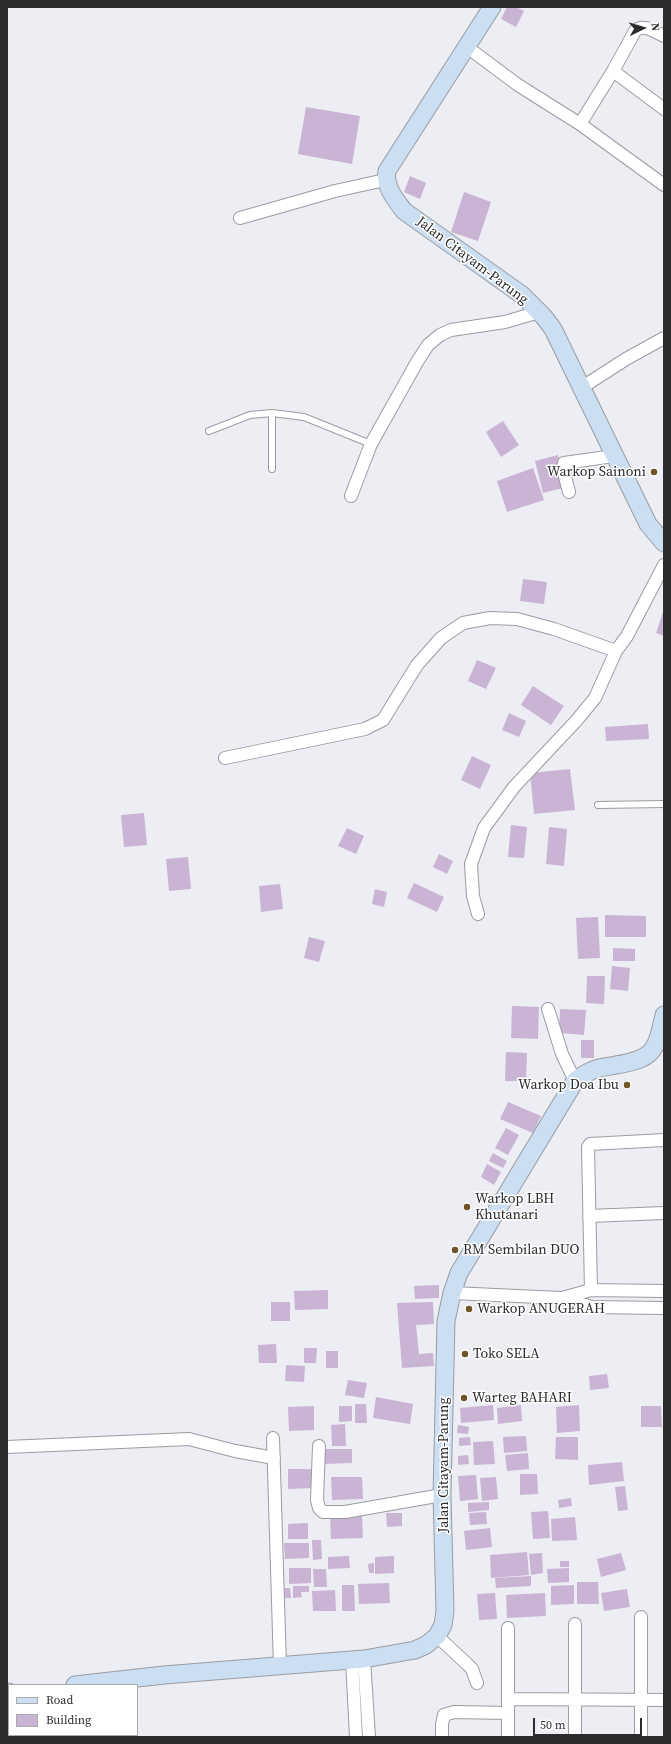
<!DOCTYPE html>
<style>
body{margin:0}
#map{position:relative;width:671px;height:1744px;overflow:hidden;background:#ededf4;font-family:"Source Serif 4",serif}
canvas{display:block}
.frame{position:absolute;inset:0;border:8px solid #2c2c2e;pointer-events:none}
.legend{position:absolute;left:8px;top:1684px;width:130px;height:52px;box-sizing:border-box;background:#fff;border:1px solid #ababab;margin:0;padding:5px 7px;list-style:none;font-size:12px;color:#2c2c2e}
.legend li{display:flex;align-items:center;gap:8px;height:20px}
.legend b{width:20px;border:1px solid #ababab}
.north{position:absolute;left:623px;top:8px;width:40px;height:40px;-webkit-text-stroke:3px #fff;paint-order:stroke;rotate:85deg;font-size:11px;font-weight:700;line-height:16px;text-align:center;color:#2c2c2e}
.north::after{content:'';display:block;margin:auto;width:14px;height:18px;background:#2c2c2e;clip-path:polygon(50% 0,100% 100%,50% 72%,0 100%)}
.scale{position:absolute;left:533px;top:1718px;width:109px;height:18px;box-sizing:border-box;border:2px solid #2c2c2e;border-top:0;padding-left:5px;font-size:12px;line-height:14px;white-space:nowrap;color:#2c2c2e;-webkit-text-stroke:3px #fff;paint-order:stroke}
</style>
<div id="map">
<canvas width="671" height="1744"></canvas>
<div class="frame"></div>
<ul class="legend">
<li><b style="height:5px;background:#cbdef2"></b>Road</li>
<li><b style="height:11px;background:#c9b4d4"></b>Building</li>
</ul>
<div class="north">N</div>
<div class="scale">50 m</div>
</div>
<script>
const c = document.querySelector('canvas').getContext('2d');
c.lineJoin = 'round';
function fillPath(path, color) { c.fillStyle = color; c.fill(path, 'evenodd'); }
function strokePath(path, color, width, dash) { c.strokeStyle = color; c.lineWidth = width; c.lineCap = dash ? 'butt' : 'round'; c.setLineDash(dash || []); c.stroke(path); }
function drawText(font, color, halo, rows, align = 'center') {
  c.font = font + ' "Source Serif 4",serif'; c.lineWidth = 3; c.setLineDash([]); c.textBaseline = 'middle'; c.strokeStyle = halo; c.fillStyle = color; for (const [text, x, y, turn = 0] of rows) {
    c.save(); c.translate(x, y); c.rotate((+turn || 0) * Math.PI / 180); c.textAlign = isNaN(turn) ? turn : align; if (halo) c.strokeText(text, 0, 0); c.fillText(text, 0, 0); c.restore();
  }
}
fillPath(new Path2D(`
 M 507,7 L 516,7 L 524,11 L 516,27 L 501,19 Z
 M 306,107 L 360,116 L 352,164 L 298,154 Z
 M 410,176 L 426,183 L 420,199 L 404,192 Z
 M 464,192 L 491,202 L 478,241 L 451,232 Z
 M 503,421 L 519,445 L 501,457 L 486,432 Z
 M 558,455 L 567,487 L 543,493 L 535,461 Z
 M 533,468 L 544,500 L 507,512 L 497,481 Z
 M 523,579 L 547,582 L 544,604 L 520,601 Z
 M 663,612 L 664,612 L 664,636 L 656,633 Z
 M 477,660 L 496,668 L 486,689 L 468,681 Z
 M 533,686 L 564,706 L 551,725 L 521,705 Z
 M 509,713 L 526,721 L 519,737 L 502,730 Z
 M 648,724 L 649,739 L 606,741 L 605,727 Z
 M 472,756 L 491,765 L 480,789 L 461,780 Z
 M 570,769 L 575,810 L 534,814 L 530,773 Z
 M 144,813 L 147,845 L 124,847 L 121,815 Z
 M 511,825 L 527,827 L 524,858 L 508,857 Z
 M 549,827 L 567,829 L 564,866 L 546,864 Z
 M 347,828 L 364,836 L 356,854 L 338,846 Z
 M 439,854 L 453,861 L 447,874 L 433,867 Z
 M 188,857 L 191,889 L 169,891 L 166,859 Z
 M 414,883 L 444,897 L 437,912 L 407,898 Z
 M 280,884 L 283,909 L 261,912 L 259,886 Z
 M 375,889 L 387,892 L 384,907 L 372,904 Z
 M 605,915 L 646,916 L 646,937 L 605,937 Z
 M 598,917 L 600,958 L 578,959 L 576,918 Z
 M 309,937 L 325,941 L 319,962 L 304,958 Z
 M 613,948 L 635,949 L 635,961 L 613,961 Z
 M 612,966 L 630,968 L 628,991 L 610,989 Z
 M 587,976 L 605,976 L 604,1004 L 586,1003 Z
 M 512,1006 L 539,1007 L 538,1039 L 511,1038 Z
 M 560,1009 L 586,1010 L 584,1035 L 559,1033 Z
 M 581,1040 L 594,1040 L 594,1058 L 581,1058 Z
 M 506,1052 L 527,1053 L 526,1081 L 505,1081 Z
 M 508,1102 L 541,1116 L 533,1133 L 500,1119 Z
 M 506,1128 L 519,1135 L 508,1155 L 495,1148 Z
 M 493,1153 L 507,1161 L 503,1168 L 489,1161 Z
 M 487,1164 L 501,1172 L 494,1185 L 481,1177 Z
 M 439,1285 L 439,1298 L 415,1299 L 414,1286 Z
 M 328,1290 L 328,1309 L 295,1310 L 294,1291 Z
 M 271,1302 L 290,1302 L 290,1321 L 271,1321 Z
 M 433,1302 L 434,1324 L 416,1325 L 419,1354 L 433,1353 L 434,1366 L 402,1368 L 397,1303 Z
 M 276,1344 L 277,1363 L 259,1363 L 258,1345 Z
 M 304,1348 L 317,1348 L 316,1363 L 304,1363 Z
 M 326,1351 L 338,1351 L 338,1368 L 326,1368 Z
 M 286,1365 L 305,1366 L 304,1382 L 285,1381 Z
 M 607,1374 L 609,1388 L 590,1390 L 589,1376 Z
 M 348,1380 L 367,1383 L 364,1398 L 345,1395 Z
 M 376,1397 L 413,1404 L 410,1424 L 373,1418 Z
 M 355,1404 L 366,1404 L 367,1423 L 355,1423 Z
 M 493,1405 L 494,1420 L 461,1423 L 460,1408 Z
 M 521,1405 L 522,1421 L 498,1424 L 497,1408 Z
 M 579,1405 L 580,1431 L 557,1433 L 556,1407 Z
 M 314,1406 L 314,1430 L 289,1431 L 288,1407 Z
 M 339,1406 L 352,1406 L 352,1421 L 339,1422 Z
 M 641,1406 L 661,1406 L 662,1427 L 641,1427 Z
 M 345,1424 L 346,1446 L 332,1446 L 331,1425 Z
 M 458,1425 L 469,1427 L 468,1434 L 457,1433 Z
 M 526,1436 L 527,1451 L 504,1453 L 503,1437 Z
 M 470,1437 L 471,1445 L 459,1446 L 459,1438 Z
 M 556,1437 L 578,1437 L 578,1460 L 555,1459 Z
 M 493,1441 L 495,1464 L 474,1465 L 473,1442 Z
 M 324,1449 L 352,1449 L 352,1463 L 324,1464 Z
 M 528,1453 L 529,1469 L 507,1471 L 505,1455 Z
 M 468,1455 L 469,1464 L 458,1465 L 458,1456 Z
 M 622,1462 L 624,1481 L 589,1485 L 588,1465 Z
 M 288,1469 L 312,1469 L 313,1488 L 288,1489 Z
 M 520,1474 L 537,1474 L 538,1494 L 520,1495 Z
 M 476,1475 L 478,1499 L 460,1501 L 458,1476 Z
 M 331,1477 L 362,1477 L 363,1499 L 332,1500 Z
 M 496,1477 L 498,1499 L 482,1501 L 480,1478 Z
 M 625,1486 L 628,1510 L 618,1511 L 615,1487 Z
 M 571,1498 L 572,1506 L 559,1508 L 558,1500 Z
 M 489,1502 L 489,1510 L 468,1512 L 468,1503 Z
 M 548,1511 L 550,1538 L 533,1539 L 531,1512 Z
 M 486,1512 L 487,1524 L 470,1525 L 469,1513 Z
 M 386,1513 L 402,1513 L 402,1526 L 387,1527 Z
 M 362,1516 L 363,1538 L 331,1539 L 330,1517 Z
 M 575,1517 L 577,1540 L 552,1541 L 551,1519 Z
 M 308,1523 L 308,1539 L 288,1539 L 288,1524 Z
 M 490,1528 L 492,1547 L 466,1550 L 464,1531 Z
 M 312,1540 L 321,1540 L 322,1559 L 313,1560 Z
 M 284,1543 L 309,1543 L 309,1558 L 285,1559 Z
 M 527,1552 L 529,1575 L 491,1578 L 490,1555 Z
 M 542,1553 L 543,1573 L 531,1575 L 529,1554 Z
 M 621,1553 L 626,1570 L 601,1577 L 597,1559 Z
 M 349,1556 L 350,1568 L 328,1569 L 328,1557 Z
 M 394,1556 L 394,1573 L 375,1574 L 375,1557 Z
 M 560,1561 L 569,1561 L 569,1567 L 560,1567 Z
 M 374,1563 L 374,1573 L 369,1573 L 368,1564 Z
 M 289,1568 L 311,1568 L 311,1583 L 289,1584 Z
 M 569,1568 L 569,1582 L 548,1583 L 547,1569 Z
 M 313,1569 L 326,1569 L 327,1587 L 314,1587 Z
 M 531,1576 L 531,1586 L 496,1588 L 495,1578 Z
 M 577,1582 L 598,1582 L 599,1604 L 577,1604 Z
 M 389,1583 L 390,1603 L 359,1604 L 358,1584 Z
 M 342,1585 L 354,1585 L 355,1611 L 342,1611 Z
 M 574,1585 L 574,1604 L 551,1605 L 551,1586 Z
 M 293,1586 L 309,1586 L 309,1592 L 301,1592 L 302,1597 L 293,1598 Z
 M 284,1588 L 290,1588 L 291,1598 L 285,1598 Z
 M 627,1589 L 630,1607 L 604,1611 L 601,1593 Z
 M 335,1590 L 336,1611 L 313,1611 L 312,1591 Z
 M 495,1593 L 497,1619 L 479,1620 L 477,1594 Z
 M 545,1593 L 546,1616 L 507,1618 L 506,1595 Z`), '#c9b4d4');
const lane = new Path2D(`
 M 209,431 L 250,415 L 272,413 L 304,417 L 371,444
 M 272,469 L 272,413
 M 598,805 L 664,804`);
const street = new Path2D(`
 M 467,47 L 518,85 L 580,124 L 664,185
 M 613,71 L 664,109
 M 580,124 L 613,71 L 635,31 C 644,23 655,32 664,36
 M 240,218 L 335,191 L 385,180
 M 581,388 L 626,359 L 664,338
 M 569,492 L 563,469 L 564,463 L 614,456
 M 351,496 L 371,444 L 417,362 L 428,345 L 440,335 L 451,330 L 505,322 L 539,312
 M 225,758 L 365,729 L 383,720 L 417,665 L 441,638 L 463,623 L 490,618 L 517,619 L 554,629 L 616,651 L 627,636 L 664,565
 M 478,914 L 473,896 L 471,864 L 484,828 L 514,787 L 576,721 L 595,698 L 616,651
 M 548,1009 L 562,1054 L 575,1081
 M 589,1216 L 664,1213
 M 591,1290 L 588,1147 L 590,1144 L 664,1140
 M 452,1293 L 561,1298 L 592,1307 L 664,1308
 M 562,1298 L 591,1290 L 664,1291
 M 273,1438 L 280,1666
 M 319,1446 L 317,1500 L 319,1508 L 323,1512 L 345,1512 L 442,1495
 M 7,1447 L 189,1439 L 235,1451 L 274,1458
 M 575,1624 L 575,1737
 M 508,1628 L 508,1737
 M 437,1636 L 467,1664 L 472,1669 L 477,1683
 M 364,1659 L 369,1737
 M 352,1660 L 356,1737
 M 508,1699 L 664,1700
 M 442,1737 L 442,1724 L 444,1715 L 454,1712 L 508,1713
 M 641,1737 L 641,1617`);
const secondary = new Path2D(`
 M 492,7 L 387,171 C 384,186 395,199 404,211 L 522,295 L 544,317 L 553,329 L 648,524 L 664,543
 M 75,1685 L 164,1675 L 364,1659 L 415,1650 L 426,1645 L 437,1636 L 443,1625 L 445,1611 L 442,1495 L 446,1321 L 452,1293 L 459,1273 L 575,1081 C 580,1077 586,1073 591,1071 C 599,1067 607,1067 616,1065 C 654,1059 656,1051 664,1015
 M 7,1692 L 9,1692`);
strokePath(lane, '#9b9ca2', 8);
strokePath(street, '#9b9ca2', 14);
strokePath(secondary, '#9b9ca2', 19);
strokePath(lane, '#fff', 6);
strokePath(street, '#fff', 12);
strokePath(secondary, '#cbdef2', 17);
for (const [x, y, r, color] of [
 [654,472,4,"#6f5526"],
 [627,1085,4,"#6f5526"],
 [467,1207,4,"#6f5526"],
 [455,1250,4,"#6f5526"],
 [469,1309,4,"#6f5526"],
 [465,1354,4,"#6f5526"],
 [464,1398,4,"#6f5526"]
]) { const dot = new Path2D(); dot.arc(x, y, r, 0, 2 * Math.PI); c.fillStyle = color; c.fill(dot); strokePath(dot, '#fff', 1.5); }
drawText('14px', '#2c2c2e', '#fff', [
 ["Jalan Citayam-Parung",472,261,37],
 ["Jalan Citayam-Parung",444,1465,-90]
]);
drawText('14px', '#2c2c2e', '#fff', [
 ["Warkop Sainoni",646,472,"right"],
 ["Warkop Doa Ibu",619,1085,"right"],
 ["Warkop LBH",475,1199],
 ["Khutanari",475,1215],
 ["RM Sembilan DUO",463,1250],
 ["Warkop ANUGERAH",477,1309],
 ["Toko SELA",473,1354],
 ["Warteg BAHARI",472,1398]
], 'left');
</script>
